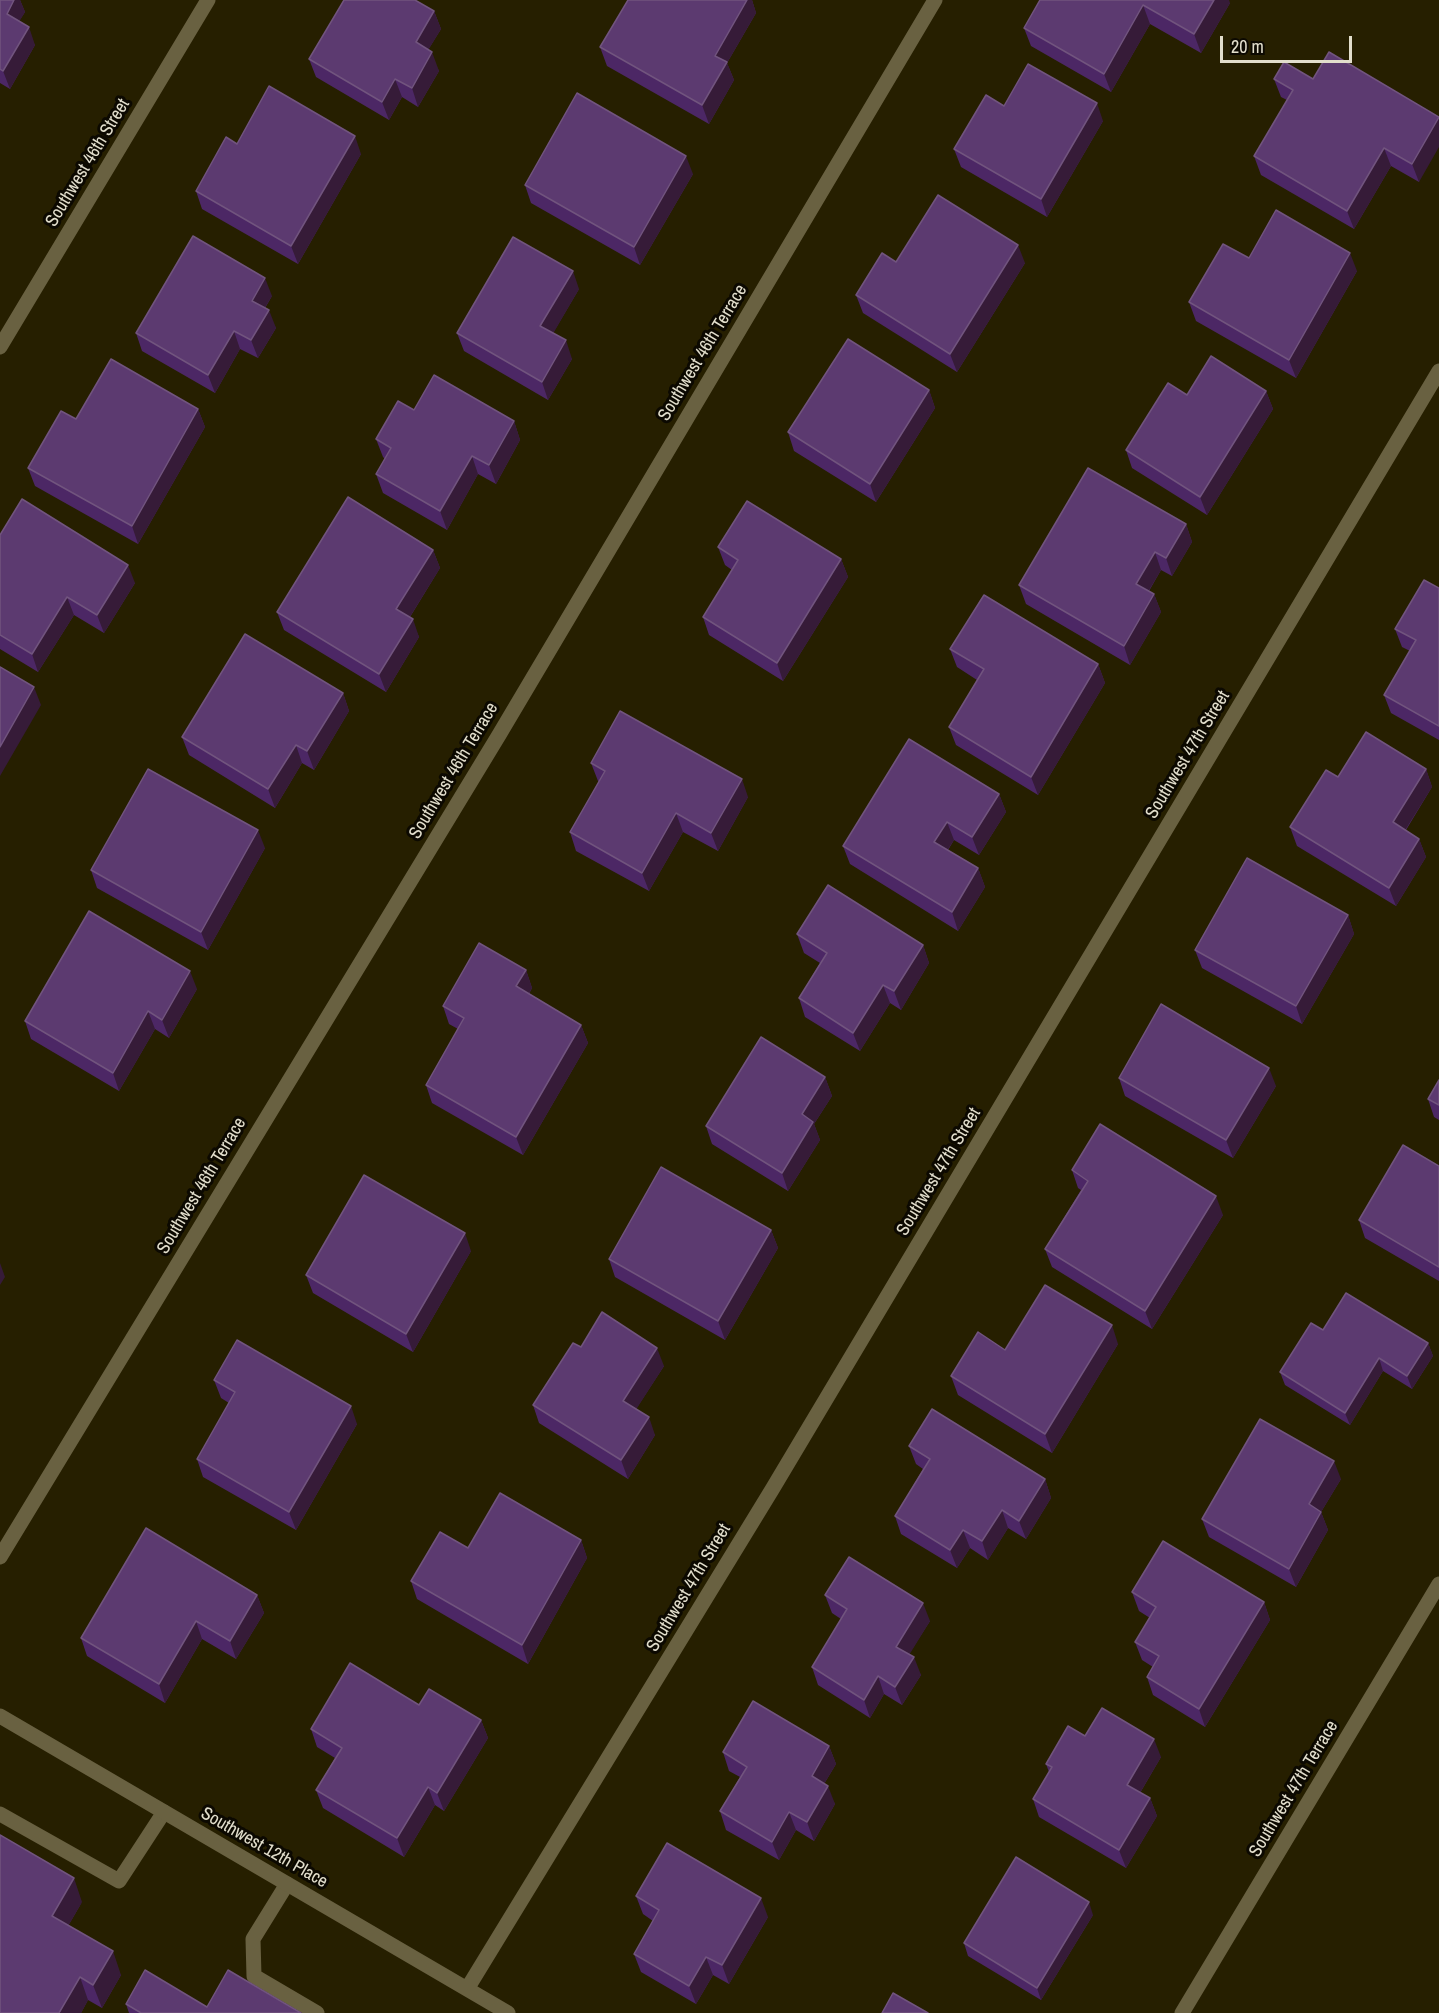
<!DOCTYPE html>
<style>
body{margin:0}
#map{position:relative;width:1439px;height:2013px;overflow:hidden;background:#261f00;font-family:"Archivo Narrow",sans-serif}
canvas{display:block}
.scale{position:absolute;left:1220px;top:36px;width:132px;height:27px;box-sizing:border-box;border:3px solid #e2decc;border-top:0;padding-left:8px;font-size:18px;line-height:21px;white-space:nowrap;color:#e2decc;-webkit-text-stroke:4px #0c0901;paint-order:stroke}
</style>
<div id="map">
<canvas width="1439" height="2013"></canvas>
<div class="scale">20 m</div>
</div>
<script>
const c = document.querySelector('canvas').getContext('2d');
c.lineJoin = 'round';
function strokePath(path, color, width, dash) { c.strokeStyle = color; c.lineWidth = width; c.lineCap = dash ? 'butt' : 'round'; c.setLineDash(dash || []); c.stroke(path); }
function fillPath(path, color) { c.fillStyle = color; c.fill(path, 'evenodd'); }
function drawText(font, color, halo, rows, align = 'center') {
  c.font = font + ' "Archivo Narrow",sans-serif'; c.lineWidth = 6; c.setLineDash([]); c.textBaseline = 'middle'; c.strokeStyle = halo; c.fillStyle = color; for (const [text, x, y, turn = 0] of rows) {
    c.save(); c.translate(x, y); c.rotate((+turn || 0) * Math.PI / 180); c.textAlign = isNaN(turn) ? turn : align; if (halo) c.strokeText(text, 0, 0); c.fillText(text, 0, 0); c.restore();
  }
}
strokePath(new Path2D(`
 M 0,1814 L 119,1881 L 164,1812
 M 287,1884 L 253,1939 L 254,1976 L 317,2013`), '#696141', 15);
strokePath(new Path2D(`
 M 0,347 L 208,0
 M 0,1557 L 499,735 L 935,0
 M 0,1716 L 508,2013
 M 467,1989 L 773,1488 L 1439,371
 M 1182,2013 L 1439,1584`), '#696141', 15);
fillPath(new Path2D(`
 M 0,0 L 20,0 L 25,12 L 19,21 L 35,45 L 10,89 L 0,83 Z
 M 628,0 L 752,0 L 756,13 L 727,63 L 734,80 L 709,124 L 607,66 L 600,47 Z
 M 1040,0 L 1230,3 L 1201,53 L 1150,24 L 1111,92 L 1031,46 L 1024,28 Z
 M 434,11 L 441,29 L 428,50 L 439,71 L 418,107 L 402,97 L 389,120 L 316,77 L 309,59 Z
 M 1274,79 L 1313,79 L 1439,117 L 1419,182 L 1391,166 L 1354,229 L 1261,175 L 1254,156 L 1287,100 L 1281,97 Z
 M 1004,106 L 1103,121 L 1047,217 L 961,167 L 954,149 Z
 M 237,144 L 361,154 L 298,264 L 202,209 L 196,191 Z
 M 693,174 L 640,265 L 531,203 L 525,185 Z
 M 1249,258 L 1357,271 L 1296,378 L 1196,321 L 1189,302 Z
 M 896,262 L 1025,263 L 957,372 L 863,313 L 856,295 Z
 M 579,289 L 553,333 L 572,359 L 548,400 L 464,351 L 457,333 Z
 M 272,296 L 265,308 L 276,328 L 258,358 L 240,349 L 215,393 L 142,351 L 136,333 Z
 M 929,390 L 935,408 L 876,502 L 794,451 L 788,432 Z
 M 1266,391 L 1273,409 L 1207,515 L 1132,468 L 1126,450 Z
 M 198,409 L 205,427 L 138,544 L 35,486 L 28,468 L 76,419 Z
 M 414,410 L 514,421 L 520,440 L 496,484 L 478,474 L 447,530 L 383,493 L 376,474 L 385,459 L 383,457 L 376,439 Z
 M 1186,524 L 1192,542 L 1172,576 L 1161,570 L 1149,591 L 1154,594 L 1161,612 L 1130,665 L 1026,604 L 1019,585 Z
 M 0,535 L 135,583 L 104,633 L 74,615 L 38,672 L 0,649 Z
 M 718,547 L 841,559 L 848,577 L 783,681 L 709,635 L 703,617 L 732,570 L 725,565 Z
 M 433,550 L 440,568 L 410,617 L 419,637 L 386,692 L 284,630 L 277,612 Z
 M 1439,588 L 1439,740 L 1391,713 L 1384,695 L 1410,651 L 1402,647 L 1395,629 Z
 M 950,649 L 1098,664 L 1105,683 L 1038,795 L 956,745 L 949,727 L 977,680 L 957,667 Z
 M 343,693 L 349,711 L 314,770 L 302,763 L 275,808 L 189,755 L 182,737 Z
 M 591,763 L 748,797 L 718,851 L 683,832 L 649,891 L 576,851 L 570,832 L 599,782 L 598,781 Z
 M 1426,769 L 1432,787 L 1406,830 L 1419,839 L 1426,857 L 1396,906 L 1297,846 L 1290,827 L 1338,777 Z
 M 999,794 L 1006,812 L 979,855 L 954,840 L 948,850 L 978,868 L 985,887 L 958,931 L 850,864 L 843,846 Z
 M 265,848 L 208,950 L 97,888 L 91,870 Z
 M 1348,915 L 1354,934 L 1302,1024 L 1202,968 L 1195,950 Z
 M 797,934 L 923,945 L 929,963 L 901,1010 L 890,1003 L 860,1051 L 805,1017 L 799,998 L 820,963 L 804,953 Z
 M 526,970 L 532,988 L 529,994 L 581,1025 L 588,1043 L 523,1155 L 432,1103 L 426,1085 L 458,1029 L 449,1024 L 443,1006 Z
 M 197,989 L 169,1038 L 155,1029 L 119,1091 L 31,1039 L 25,1021 Z
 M 825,1077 L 832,1096 L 814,1124 L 820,1140 L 788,1191 L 712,1144 L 706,1126 Z
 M 1119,1078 L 1276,1086 L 1233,1158 L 1125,1096 Z
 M 1439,1080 L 1439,1120 L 1434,1117 L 1428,1099 Z
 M 1439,1166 L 1439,1281 L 1365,1238 L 1359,1220 Z
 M 1072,1170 L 1223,1215 L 1152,1329 L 1052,1267 L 1045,1249 L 1081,1190 L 1078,1188 Z
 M 771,1230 L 778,1248 L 725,1340 L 615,1277 L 609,1259 Z
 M 471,1251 L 413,1352 L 313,1293 L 306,1275 Z
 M 1323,1330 L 1428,1343 L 1433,1356 L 1412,1389 L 1383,1371 L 1350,1425 L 1285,1385 L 1280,1372 Z
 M 1118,1344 L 1052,1453 L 958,1395 L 951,1376 L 1005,1350 Z
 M 581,1347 L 664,1366 L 636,1409 L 655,1435 L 628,1479 L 539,1423 L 533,1405 Z
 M 214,1380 L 357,1424 L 296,1530 L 203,1477 L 197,1459 L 229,1403 L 221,1398 Z
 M 909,1446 L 1045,1479 L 1051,1498 L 1026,1539 L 1008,1528 L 988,1560 L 970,1548 L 957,1568 L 901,1534 L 895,1516 L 923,1469 L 916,1464 Z
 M 1341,1479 L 1321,1512 L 1328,1530 L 1296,1587 L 1209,1537 L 1202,1519 Z
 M 581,1540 L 587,1558 L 528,1664 L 417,1599 L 411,1581 L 468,1548 Z
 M 1132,1592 L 1264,1602 L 1270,1620 L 1205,1727 L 1153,1695 L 1147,1677 L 1153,1667 L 1142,1660 L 1135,1642 L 1150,1618 L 1139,1611 Z
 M 257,1595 L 264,1613 L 236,1659 L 202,1639 L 165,1703 L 87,1656 L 81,1638 Z
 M 825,1595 L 930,1621 L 909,1654 L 921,1675 L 902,1705 L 884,1694 L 870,1718 L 818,1685 L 812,1667 L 841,1619 L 832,1613 Z
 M 419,1705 L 481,1720 L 488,1738 L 444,1811 L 435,1805 L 404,1857 L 323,1808 L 316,1790 L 335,1758 L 317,1747 L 311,1729 Z
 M 1085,1736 L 1161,1757 L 1140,1793 L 1150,1798 L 1157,1816 L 1126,1868 L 1039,1817 L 1033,1799 L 1049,1772 L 1046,1764 Z
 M 829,1746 L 836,1764 L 824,1784 L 835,1804 L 814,1841 L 796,1830 L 779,1860 L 726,1830 L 720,1811 L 740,1777 L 729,1771 L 723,1752 Z
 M 636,1896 L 768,1917 L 729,1984 L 713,1975 L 696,2004 L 641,1972 L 634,1954 L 653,1921 L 643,1914 Z
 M 82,1902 L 68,1926 L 121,1975 L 102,2008 L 88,2000 L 81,2013 L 0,2013 Z
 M 1093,1915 L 1041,2000 L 968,1956 L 964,1943 Z
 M 126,2004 L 207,2007 L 301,2013 L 129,2013 Z`), '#4c2765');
fillPath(new Path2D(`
 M 14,0 L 20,0 L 25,12 L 13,32 L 7,14 Z
 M 747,0 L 752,0 L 756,13 L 727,63 L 734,80 L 709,124 L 702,105 L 715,56 Z
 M 1214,0 L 1229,0 L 1230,3 L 1201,53 L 1194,34 Z
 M 1143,5 L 1150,24 L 1111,92 L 1104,74 Z
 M 434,11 L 441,29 L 422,60 L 416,42 Z
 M 29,27 L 35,45 L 10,89 L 3,71 Z
 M 432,52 L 439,71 L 418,107 L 412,88 Z
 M 395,79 L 402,97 L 389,120 L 382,102 Z
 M 1097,103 L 1103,121 L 1047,217 L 1041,199 Z
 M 1439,117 L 1439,147 L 1419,182 L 1412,164 Z
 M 355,136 L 361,154 L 298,264 L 291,246 Z
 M 1384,148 L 1391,166 L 1354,229 L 1347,211 Z
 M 686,156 L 693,174 L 640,265 L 634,247 Z
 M 1018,245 L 1025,263 L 957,372 L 950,354 Z
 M 1350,253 L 1357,271 L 1296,378 L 1289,360 Z
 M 573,271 L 579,289 L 547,344 L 540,326 Z
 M 265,278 L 272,296 L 258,319 L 252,301 Z
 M 269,310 L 276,328 L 258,358 L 251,340 Z
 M 234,331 L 240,349 L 215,393 L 208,375 Z
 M 566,340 L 572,359 L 548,400 L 542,382 Z
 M 929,390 L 935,408 L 876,502 L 870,484 Z
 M 1266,391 L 1273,409 L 1207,515 L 1200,497 Z
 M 198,409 L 205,427 L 138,544 L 132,526 Z
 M 514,421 L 520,440 L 496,484 L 489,465 Z
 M 472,456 L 478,474 L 447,530 L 440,511 Z
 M 1186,524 L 1192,542 L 1172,576 L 1166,558 Z
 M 433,550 L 440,568 L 403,628 L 396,609 Z
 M 1155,552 L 1161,570 L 1142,602 L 1136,584 Z
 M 841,559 L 848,577 L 783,681 L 777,663 Z
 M 128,565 L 135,583 L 104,633 L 97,615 Z
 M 1154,594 L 1161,612 L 1130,665 L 1124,646 Z
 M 67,597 L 74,615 L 38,672 L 32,654 Z
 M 413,619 L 419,637 L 386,692 L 379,674 Z
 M 1098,664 L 1105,683 L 1038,795 L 1031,777 Z
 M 34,687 L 41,705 L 0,776 L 0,747 Z
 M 343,693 L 349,711 L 314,770 L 307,751 Z
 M 296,745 L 302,763 L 275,808 L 268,789 Z
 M 1426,769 L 1432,787 L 1399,840 L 1393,822 Z
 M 742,779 L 748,797 L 718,851 L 711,833 Z
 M 999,794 L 1006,812 L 979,855 L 972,837 Z
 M 676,813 L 683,832 L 649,891 L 642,873 Z
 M 947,822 L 954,840 L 941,860 L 934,842 Z
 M 258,830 L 265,848 L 208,950 L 201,932 Z
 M 1419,839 L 1426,857 L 1396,906 L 1389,888 Z
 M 978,868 L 985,887 L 958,931 L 952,912 Z
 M 1348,915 L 1354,934 L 1302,1024 L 1296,1006 Z
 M 923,945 L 929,963 L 901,1010 L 894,991 Z
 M 526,970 L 532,988 L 522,1005 L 516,986 Z
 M 190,971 L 197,989 L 169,1038 L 162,1020 Z
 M 883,985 L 890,1003 L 860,1051 L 853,1033 Z
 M 148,1011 L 155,1029 L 119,1091 L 113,1073 Z
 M 581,1025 L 588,1043 L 523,1155 L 516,1137 Z
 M 1269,1068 L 1276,1086 L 1233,1158 L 1226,1140 Z
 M 825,1077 L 832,1096 L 814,1124 L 820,1140 L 788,1191 L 782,1173 L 802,1114 Z
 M 1216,1196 L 1223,1215 L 1152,1329 L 1145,1311 Z
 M 771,1230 L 778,1248 L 725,1340 L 718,1321 Z
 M 465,1233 L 471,1251 L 413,1352 L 406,1334 Z
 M 0,1263 L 5,1277 L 0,1285 Z
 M 1112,1325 L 1118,1344 L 1052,1453 L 1045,1434 Z
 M 1428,1343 L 1433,1356 L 1412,1389 L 1407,1376 Z
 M 657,1348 L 664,1366 L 630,1419 L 623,1401 Z
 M 1379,1358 L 1383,1371 L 1350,1425 L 1345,1413 Z
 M 351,1406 L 357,1424 L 296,1530 L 289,1512 Z
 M 649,1417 L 655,1435 L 628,1479 L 621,1460 Z
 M 1334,1461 L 1341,1479 L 1321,1512 L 1328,1530 L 1296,1587 L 1289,1569 L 1309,1504 Z
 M 1045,1479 L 1051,1498 L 1026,1539 L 1019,1521 Z
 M 1002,1510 L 1008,1528 L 988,1560 L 982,1541 Z
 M 963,1530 L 970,1548 L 957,1568 L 950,1550 Z
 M 581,1540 L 587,1558 L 528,1664 L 522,1645 Z
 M 257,1595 L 264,1613 L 236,1659 L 230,1641 Z
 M 1264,1602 L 1270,1620 L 1205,1727 L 1199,1709 Z
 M 923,1603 L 930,1621 L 903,1665 L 896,1647 Z
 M 196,1621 L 202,1639 L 165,1703 L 159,1684 Z
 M 914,1657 L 921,1675 L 902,1705 L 895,1687 Z
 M 878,1676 L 884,1694 L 870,1718 L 864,1700 Z
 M 481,1720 L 488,1738 L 444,1811 L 437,1793 Z
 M 1154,1739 L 1161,1757 L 1134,1803 L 1127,1785 Z
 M 829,1746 L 836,1764 L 818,1794 L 812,1776 Z
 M 828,1786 L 835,1804 L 814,1841 L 807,1822 Z
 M 428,1787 L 435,1805 L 404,1857 L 397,1838 Z
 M 1150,1798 L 1157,1816 L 1126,1868 L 1119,1850 Z
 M 789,1812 L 796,1830 L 779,1860 L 772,1842 Z
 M 74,1878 L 82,1902 L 60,1940 L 52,1916 Z
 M 761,1898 L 768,1917 L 729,1984 L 722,1965 Z
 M 1089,1902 L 1093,1915 L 1041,2000 L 1037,1988 Z
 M 113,1951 L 121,1975 L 102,2008 L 93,1985 Z
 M 706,1957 L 713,1975 L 696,2004 L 689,1986 Z
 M 80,1977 L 88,2000 L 81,2013 L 59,2013 Z`), '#361b38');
const building = new Path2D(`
 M 0,0 L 14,0 L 7,14 L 29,27 L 3,71 L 0,69 Z
 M 344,0 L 415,0 L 434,11 L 416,42 L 432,52 L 412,88 L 395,79 L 382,102 L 309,59 Z
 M 628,0 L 747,0 L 715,56 L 727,62 L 702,105 L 600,47 Z
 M 1040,0 L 1214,0 L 1194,34 L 1143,5 L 1104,74 L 1024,28 Z
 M 1329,52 L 1439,117 L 1412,164 L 1384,148 L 1347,211 L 1254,156 L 1293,90 L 1274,79 L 1284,62 L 1313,79 Z
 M 1028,64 L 1097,103 L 1041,199 L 954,149 L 986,95 L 1004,106 Z
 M 269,86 L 355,136 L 291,246 L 196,191 L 226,137 L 237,144 Z
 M 577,93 L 686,156 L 634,247 L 525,185 Z
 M 938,195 L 1018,245 L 950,354 L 856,295 L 882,253 L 896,262 Z
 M 1276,210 L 1350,253 L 1289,360 L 1189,302 L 1223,244 L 1249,258 Z
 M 193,236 L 265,278 L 252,301 L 269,310 L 251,340 L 234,331 L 208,375 L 136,333 Z
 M 513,237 L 573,271 L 540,326 L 566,340 L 542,382 L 457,333 Z
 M 848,339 L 929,390 L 870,484 L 788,432 Z
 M 1211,356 L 1266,391 L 1200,497 L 1126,450 L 1168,383 L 1187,395 Z
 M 111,359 L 198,409 L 132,526 L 28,468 L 61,411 L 76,419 Z
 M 434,375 L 514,421 L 489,465 L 472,456 L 440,511 L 376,474 L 391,448 L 376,439 L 398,401 L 414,410 Z
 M 1088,468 L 1186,524 L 1166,558 L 1155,552 L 1136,584 L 1154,594 L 1124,646 L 1019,585 Z
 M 348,497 L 433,550 L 396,609 L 413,619 L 379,674 L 277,612 Z
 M 22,499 L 128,565 L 97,615 L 67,597 L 32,654 L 0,635 L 0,535 Z
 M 747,501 L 841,559 L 777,663 L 703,617 L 738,560 L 718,547 Z
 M 1424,580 L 1439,588 L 1439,726 L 1384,695 L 1416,640 L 1395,629 Z
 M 984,595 L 1098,664 L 1031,777 L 949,727 L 984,669 L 950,649 Z
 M 245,634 L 343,693 L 307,751 L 296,745 L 268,789 L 182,737 Z
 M 0,667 L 34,687 L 0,747 Z
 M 620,711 L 742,779 L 711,833 L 676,813 L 642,873 L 570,832 L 605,771 L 591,763 Z
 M 1366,732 L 1426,769 L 1393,822 L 1419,839 L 1389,888 L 1290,827 L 1326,770 L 1338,777 Z
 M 909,739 L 999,794 L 972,837 L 947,822 L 934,842 L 978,868 L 952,912 L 843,846 Z
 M 148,769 L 258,830 L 201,932 L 91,870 Z
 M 1247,858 L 1348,915 L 1296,1006 L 1195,950 Z
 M 828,885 L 923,945 L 894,991 L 883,985 L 853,1033 L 799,998 L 827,953 L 797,934 Z
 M 89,911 L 190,971 L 162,1020 L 148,1011 L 113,1073 L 25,1021 Z
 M 479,943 L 526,970 L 516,986 L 581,1025 L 516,1137 L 426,1085 L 464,1018 L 443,1006 Z
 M 1161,1004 L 1269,1068 L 1226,1140 L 1119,1078 Z
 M 761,1037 L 825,1077 L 802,1114 L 813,1122 L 782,1173 L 706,1126 Z
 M 1439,1080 L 1439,1105 L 1428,1099 Z
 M 1100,1124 L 1216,1196 L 1145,1311 L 1045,1249 L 1088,1181 L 1072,1170 Z
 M 1403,1145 L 1439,1166 L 1439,1267 L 1359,1220 Z
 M 661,1167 L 771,1230 L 718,1321 L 609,1259 Z
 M 364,1175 L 465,1233 L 406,1334 L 306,1275 Z
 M 1045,1285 L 1112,1325 L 1045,1434 L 951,1376 L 978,1332 L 1005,1350 Z
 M 1346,1293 L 1428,1343 L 1407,1376 L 1379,1358 L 1345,1413 L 1280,1372 L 1311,1323 L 1323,1330 Z
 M 602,1312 L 657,1348 L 623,1401 L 649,1417 L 621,1460 L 533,1405 L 573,1343 L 581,1347 Z
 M 237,1340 L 351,1406 L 289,1512 L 197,1459 L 235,1392 L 214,1380 Z
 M 932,1409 L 1045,1479 L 1019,1521 L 1002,1510 L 982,1541 L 963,1530 L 950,1550 L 895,1516 L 930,1459 L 909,1446 Z
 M 1260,1419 L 1334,1461 L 1309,1504 L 1321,1512 L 1289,1569 L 1202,1519 Z
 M 500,1493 L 581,1540 L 522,1645 L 411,1581 L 440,1532 L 468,1548 Z
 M 146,1528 L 257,1595 L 230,1641 L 196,1621 L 159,1684 L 81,1638 Z
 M 1163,1541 L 1264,1602 L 1199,1709 L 1147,1677 L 1159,1656 L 1135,1642 L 1156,1607 L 1132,1592 Z
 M 849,1557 L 923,1603 L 896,1647 L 914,1657 L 895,1687 L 878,1676 L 864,1700 L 812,1667 L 847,1609 L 825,1595 Z
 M 350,1663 L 419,1705 L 429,1689 L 481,1720 L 437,1793 L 428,1787 L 397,1838 L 316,1790 L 342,1748 L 311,1729 Z
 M 753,1701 L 829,1746 L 812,1776 L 828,1786 L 807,1822 L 789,1812 L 772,1842 L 720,1811 L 747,1767 L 723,1752 Z
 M 1102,1708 L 1154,1739 L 1127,1785 L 1150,1798 L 1119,1850 L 1033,1799 L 1052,1767 L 1046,1764 L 1068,1726 L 1085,1736 Z
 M 0,1835 L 74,1878 L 52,1916 L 113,1951 L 93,1985 L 80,1977 L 59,2013 L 0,2013 Z
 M 667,1843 L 761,1898 L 722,1965 L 706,1957 L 689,1986 L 634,1954 L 659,1910 L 636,1896 Z
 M 1016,1857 L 1089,1902 L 1037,1988 L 964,1943 Z
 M 145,1970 L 207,2007 L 228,1970 L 301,2013 L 141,2013 L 126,2004 Z
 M 893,1993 L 928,2013 L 882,2013 Z`);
fillPath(building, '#5c3a70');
strokePath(building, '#71547e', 1.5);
drawText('18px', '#e2decc', '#0c0901', [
 ["Southwest 46th Street",88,163,-59],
 ["Southwest 46th Terrace",703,353,-59],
 ["Southwest 47th Street",1188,755,-59],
 ["Southwest 46th Terrace",454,771,-59],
 ["Southwest 47th Street",939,1172,-59],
 ["Southwest 46th Terrace",202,1186,-59],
 ["Southwest 47th Street",689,1588,-59],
 ["Southwest 47th Terrace",1294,1789,-59],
 ["Southwest 12th Place",264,1848,30]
]);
</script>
